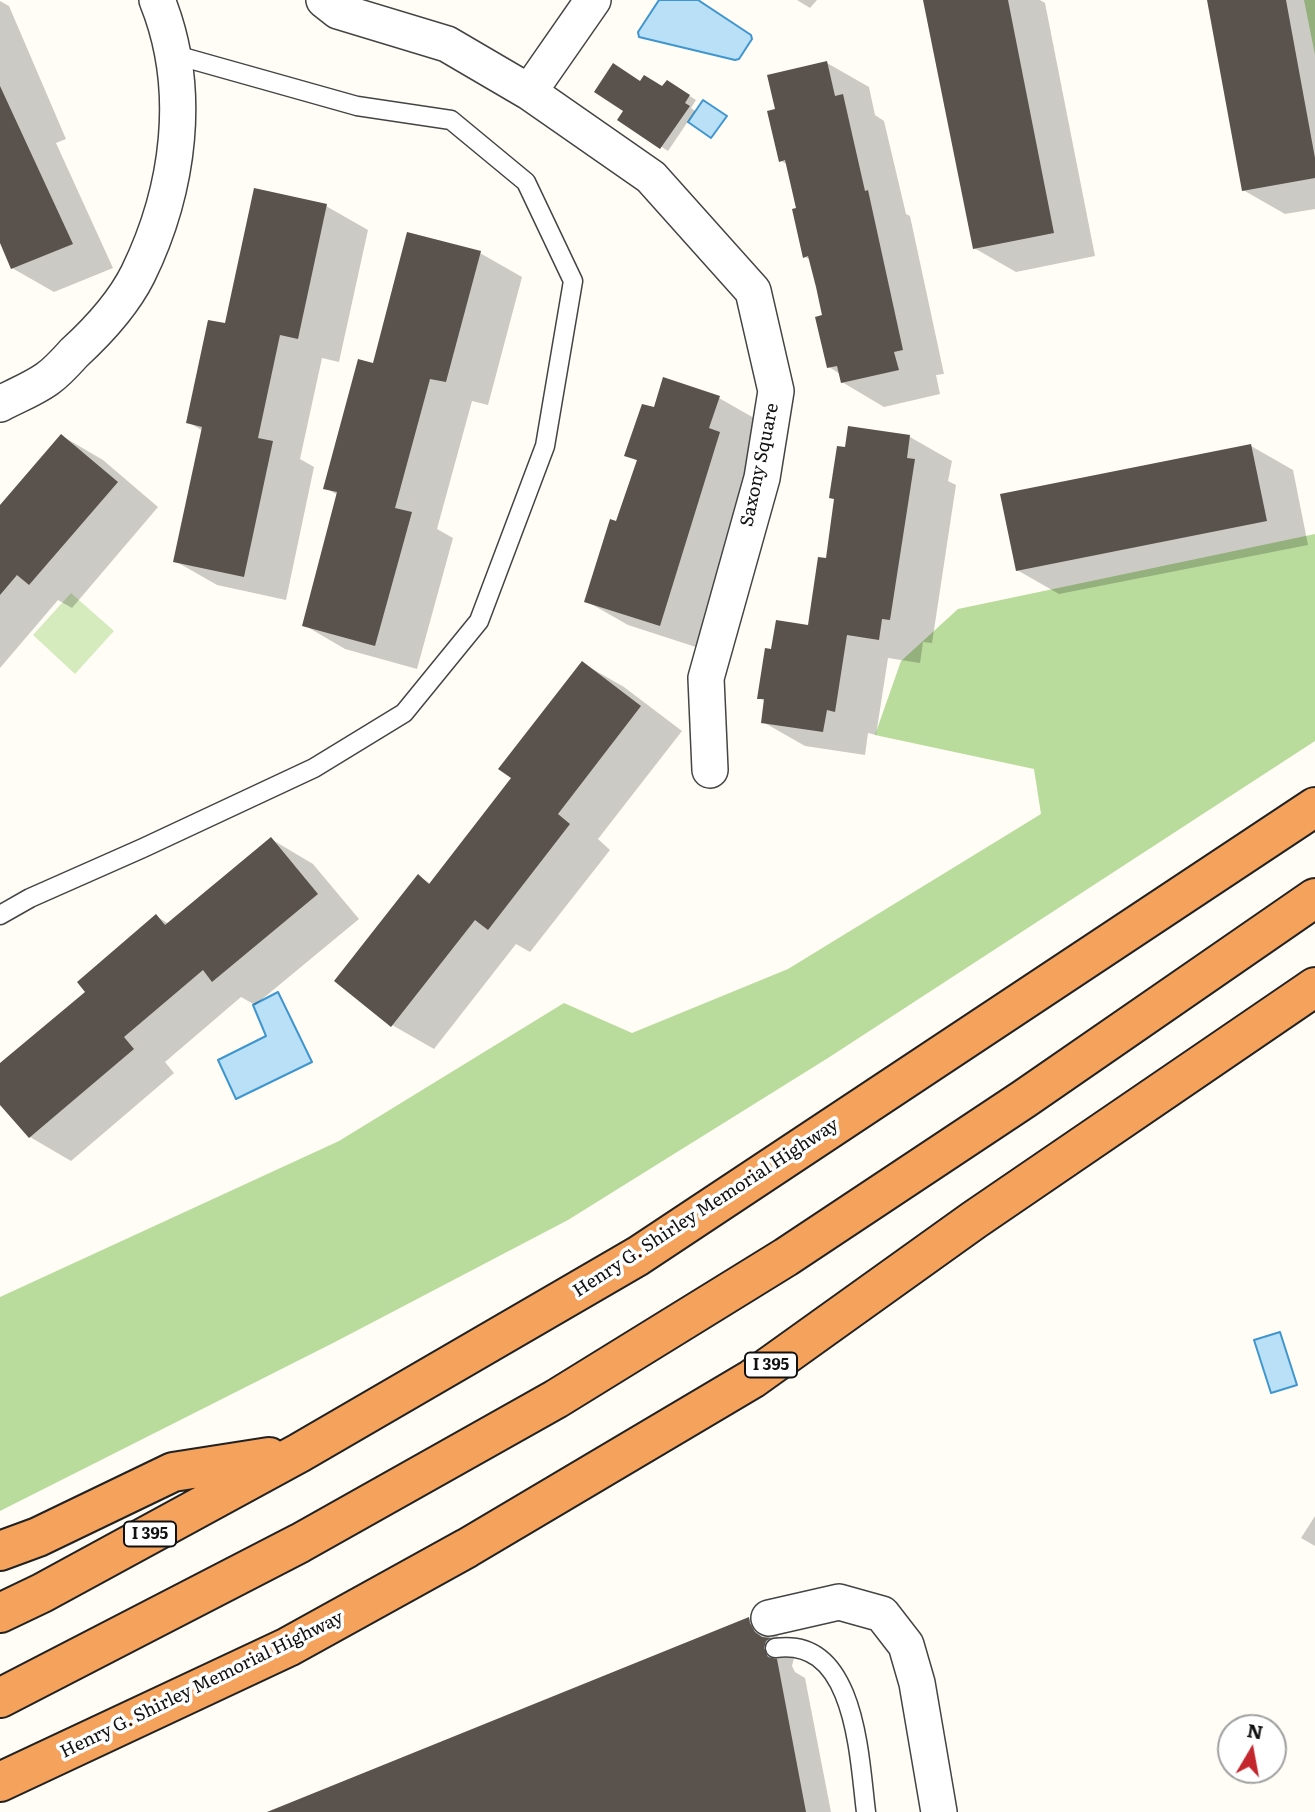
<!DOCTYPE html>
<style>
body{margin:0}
#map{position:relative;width:1315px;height:1812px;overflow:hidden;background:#fffdf5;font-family:Literata,serif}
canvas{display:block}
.north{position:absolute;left:1217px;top:1714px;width:70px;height:70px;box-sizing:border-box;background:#fff;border:2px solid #a0a0a0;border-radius:50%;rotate:10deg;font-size:19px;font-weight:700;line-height:28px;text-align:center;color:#111}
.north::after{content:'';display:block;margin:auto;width:24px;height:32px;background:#c4262e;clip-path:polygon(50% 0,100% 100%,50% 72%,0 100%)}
</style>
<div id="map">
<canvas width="1315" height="1812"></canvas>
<div class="north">N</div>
</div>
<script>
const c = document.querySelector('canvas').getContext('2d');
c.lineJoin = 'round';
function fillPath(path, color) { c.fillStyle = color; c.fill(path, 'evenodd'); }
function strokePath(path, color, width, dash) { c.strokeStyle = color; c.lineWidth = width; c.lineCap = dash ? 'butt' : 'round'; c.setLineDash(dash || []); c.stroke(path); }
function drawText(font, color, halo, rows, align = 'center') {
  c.font = font + ' Literata,serif'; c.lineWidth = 7; c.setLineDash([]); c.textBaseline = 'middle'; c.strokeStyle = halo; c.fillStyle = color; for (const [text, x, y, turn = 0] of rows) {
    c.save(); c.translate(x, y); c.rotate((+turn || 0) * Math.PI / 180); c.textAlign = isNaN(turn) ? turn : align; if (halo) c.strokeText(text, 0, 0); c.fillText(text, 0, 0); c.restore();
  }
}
fillPath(new Path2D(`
 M 71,593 L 114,631 L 75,674 L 33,635 Z`), '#d5ebbd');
fillPath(new Path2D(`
 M 1304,0 L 1315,0 L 1315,55 Z
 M 1315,534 L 1315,741 L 828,1058 L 568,1220 L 335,1342 L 0,1511 L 0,1297 L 339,1141 L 564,1003 L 632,1033 L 788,969 L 1041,814 L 1034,769 L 875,735 L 901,661 L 958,609 Z`), '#b9dc9c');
const water = new Path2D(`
 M 659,0 L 698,0 L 751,35 L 752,39 L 739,59 L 735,60 L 639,37 L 638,32 Z
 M 703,100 L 727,116 L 711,138 L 688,122 Z
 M 278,992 L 312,1062 L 236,1099 L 218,1060 L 266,1036 L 253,1005 Z
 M 1280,1332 L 1297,1385 L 1271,1393 L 1254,1340 Z`);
fillPath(water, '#b9e0f7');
strokePath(water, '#3f96cf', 2);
fillPath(new Path2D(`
 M 797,0 L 817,0 L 810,8 Z
 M 925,0 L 1040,0 L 1045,3 L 1095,256 L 1016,272 L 974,248 Z
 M 1209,0 L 1315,0 L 1315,209 L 1285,214 L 1243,190 Z
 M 0,1 L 9,6 L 66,139 L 56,143 L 113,268 L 54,292 L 12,268 L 0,239 Z
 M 827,63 L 869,87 L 875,115 L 884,121 L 906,214 L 910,216 L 944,374 L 936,375 L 940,394 L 884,407 L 842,382 L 840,374 L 829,367 L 824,317 L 811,260 L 805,257 L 798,209 L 788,165 L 781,161 L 777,111 Z
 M 641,83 L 663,88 L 674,86 L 696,100 L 691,108 L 695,111 L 668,151 L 619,119 Z
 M 326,206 L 368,230 L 339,362 L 322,358 L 300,459 L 314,467 L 286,600 L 217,585 L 175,561 L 203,431 L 188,422 L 227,325 Z
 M 480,253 L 522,277 L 488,405 L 472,401 L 437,529 L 453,538 L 417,669 L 345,649 L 304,625 L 338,495 L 325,488 Z
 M 719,398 L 761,422 L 702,649 L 628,625 L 586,601 L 617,523 L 638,461 L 627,455 Z
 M 850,428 L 910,437 L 952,461 L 948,481 L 956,485 L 932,643 L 923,642 L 920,663 L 888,658 L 876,735 L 868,733 L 865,755 L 805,746 L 763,722 L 766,702 L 759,698 L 772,651 L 809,627 L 827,560 Z
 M 62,436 L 103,460 L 158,507 L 72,608 L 58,600 L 0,668 L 0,508 Z
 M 1251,446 L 1293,470 L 1308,545 L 1059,594 L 1017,570 Z
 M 582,663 L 624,687 L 682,731 L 598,839 L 610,850 L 530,952 L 516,944 L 434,1049 L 392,1025 L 336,981 L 418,876 L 431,884 L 514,778 Z
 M 271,839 L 313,864 L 359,919 L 255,1005 L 241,997 L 165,1062 L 174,1073 L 71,1161 L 30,1137 L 0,1102 L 0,1066 L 87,992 L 156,916 L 169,924 Z
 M 1315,1516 L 1315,1546 L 1301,1538 Z
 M 749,1619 L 778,1636 L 778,1641 L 794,1658 L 792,1666 L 795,1672 L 805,1678 L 831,1812 L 269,1812 Z`), '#0003');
fillPath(new Path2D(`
 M 923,0 L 1008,0 L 1054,233 L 973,249 Z
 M 1207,0 L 1286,0 L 1315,158 L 1315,178 L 1242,191 Z
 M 827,61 L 835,96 L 843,94 L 865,191 L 868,190 L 903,350 L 894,352 L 899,370 L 841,383 L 837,366 L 827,368 L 815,317 L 822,315 L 816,287 L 808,256 L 803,258 L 792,209 L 796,208 L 785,160 L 779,162 L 767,111 L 775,109 L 767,75 Z
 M 613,63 L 640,81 L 644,75 L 662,86 L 667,80 L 690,95 L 685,103 L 690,106 L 660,149 L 617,120 L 623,111 L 594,92 Z
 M 0,86 L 73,244 L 11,269 L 0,243 Z
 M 254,188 L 327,204 L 298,339 L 280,335 L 258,438 L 273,441 L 244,577 L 173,562 L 202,427 L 186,423 L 208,320 L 225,323 Z
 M 407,232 L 481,251 L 446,382 L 430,379 L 395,508 L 412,512 L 375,646 L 302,626 L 337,492 L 323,489 L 358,359 L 373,363 Z
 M 663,377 L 720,396 L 709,428 L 720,432 L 660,626 L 584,602 L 610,519 L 616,521 L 637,460 L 624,456 L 642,404 L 654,407 Z
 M 848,426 L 910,435 L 907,458 L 915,459 L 890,620 L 882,619 L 879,640 L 847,635 L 835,712 L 827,710 L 823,732 L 761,723 L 764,699 L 757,699 L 765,648 L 771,649 L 776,620 L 808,625 L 818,557 L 826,558 L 834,499 L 829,498 L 837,446 L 845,447 Z
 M 61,434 L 118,482 L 29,585 L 17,575 L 0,595 L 0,505 Z
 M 1251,444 L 1267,521 L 1016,571 L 1000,494 Z
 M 582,661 L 641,706 L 558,814 L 570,824 L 488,930 L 475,920 L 391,1027 L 334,981 L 418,874 L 429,884 L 511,778 L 498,769 Z
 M 271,837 L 318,894 L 212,982 L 203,970 L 124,1037 L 134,1049 L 29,1138 L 0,1105 L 0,1063 L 85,992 L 77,982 L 156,914 L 165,925 Z
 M 749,1617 L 750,1623 L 755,1632 L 762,1637 L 771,1638 L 766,1641 L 764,1648 L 768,1657 L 777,1659 L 806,1812 L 267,1812 Z`), '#5a524d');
const service = new Path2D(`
 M 0,915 L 30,898 L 143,848 L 314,768 L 404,713 L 479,621 L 545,446 L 573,281 L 526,182 L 451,120 L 357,106 L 172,54
 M 775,1648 C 856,1636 859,1757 866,1812`);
const minor = new Path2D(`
 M 324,0 L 338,11 L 447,44 L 529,92 L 651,177 L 753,291 L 776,391 L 762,478 L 706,678 L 710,770
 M 529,92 L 593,0
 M 0,404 C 15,396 33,389 47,379 C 57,372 66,362 74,353 C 98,331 123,304 138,274 C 179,190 193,89 157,0
 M 769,1618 L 839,1602 L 882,1614 L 906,1645 L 917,1683 L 939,1812`);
const motorway = new Path2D(`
 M 0,1551 L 38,1537 L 173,1472 L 269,1457
 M 0,1613 L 42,1593 L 299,1453 L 638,1256 L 1315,807
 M 0,1698 L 300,1543 L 556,1399 L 786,1257 L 1024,1099 L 1315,898
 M 0,1782 L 288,1647 L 467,1548 L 752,1379 L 974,1220 L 1315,987`);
strokePath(service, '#444', 21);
strokePath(minor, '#444', 38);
strokePath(motorway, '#222', 42);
strokePath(service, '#fff', 18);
strokePath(minor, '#fff', 35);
strokePath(motorway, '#f5a25d', 38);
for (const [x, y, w] of [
 [771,1365,52],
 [150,1534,52]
]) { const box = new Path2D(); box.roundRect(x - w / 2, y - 12.5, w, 25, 5); c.fillStyle = '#fff'; c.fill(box); strokePath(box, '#111', 2); }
drawText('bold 16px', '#111', null, [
 ["I 395",771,1365],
 ["I 395",150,1534]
]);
drawText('18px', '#111', '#fff', [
 ["Saxony Square",760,465,-78],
 ["Henry G. Shirley Memorial Highway",706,1208,-33],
 ["Henry G. Shirley Memorial Highway",202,1685,-26]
]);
</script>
